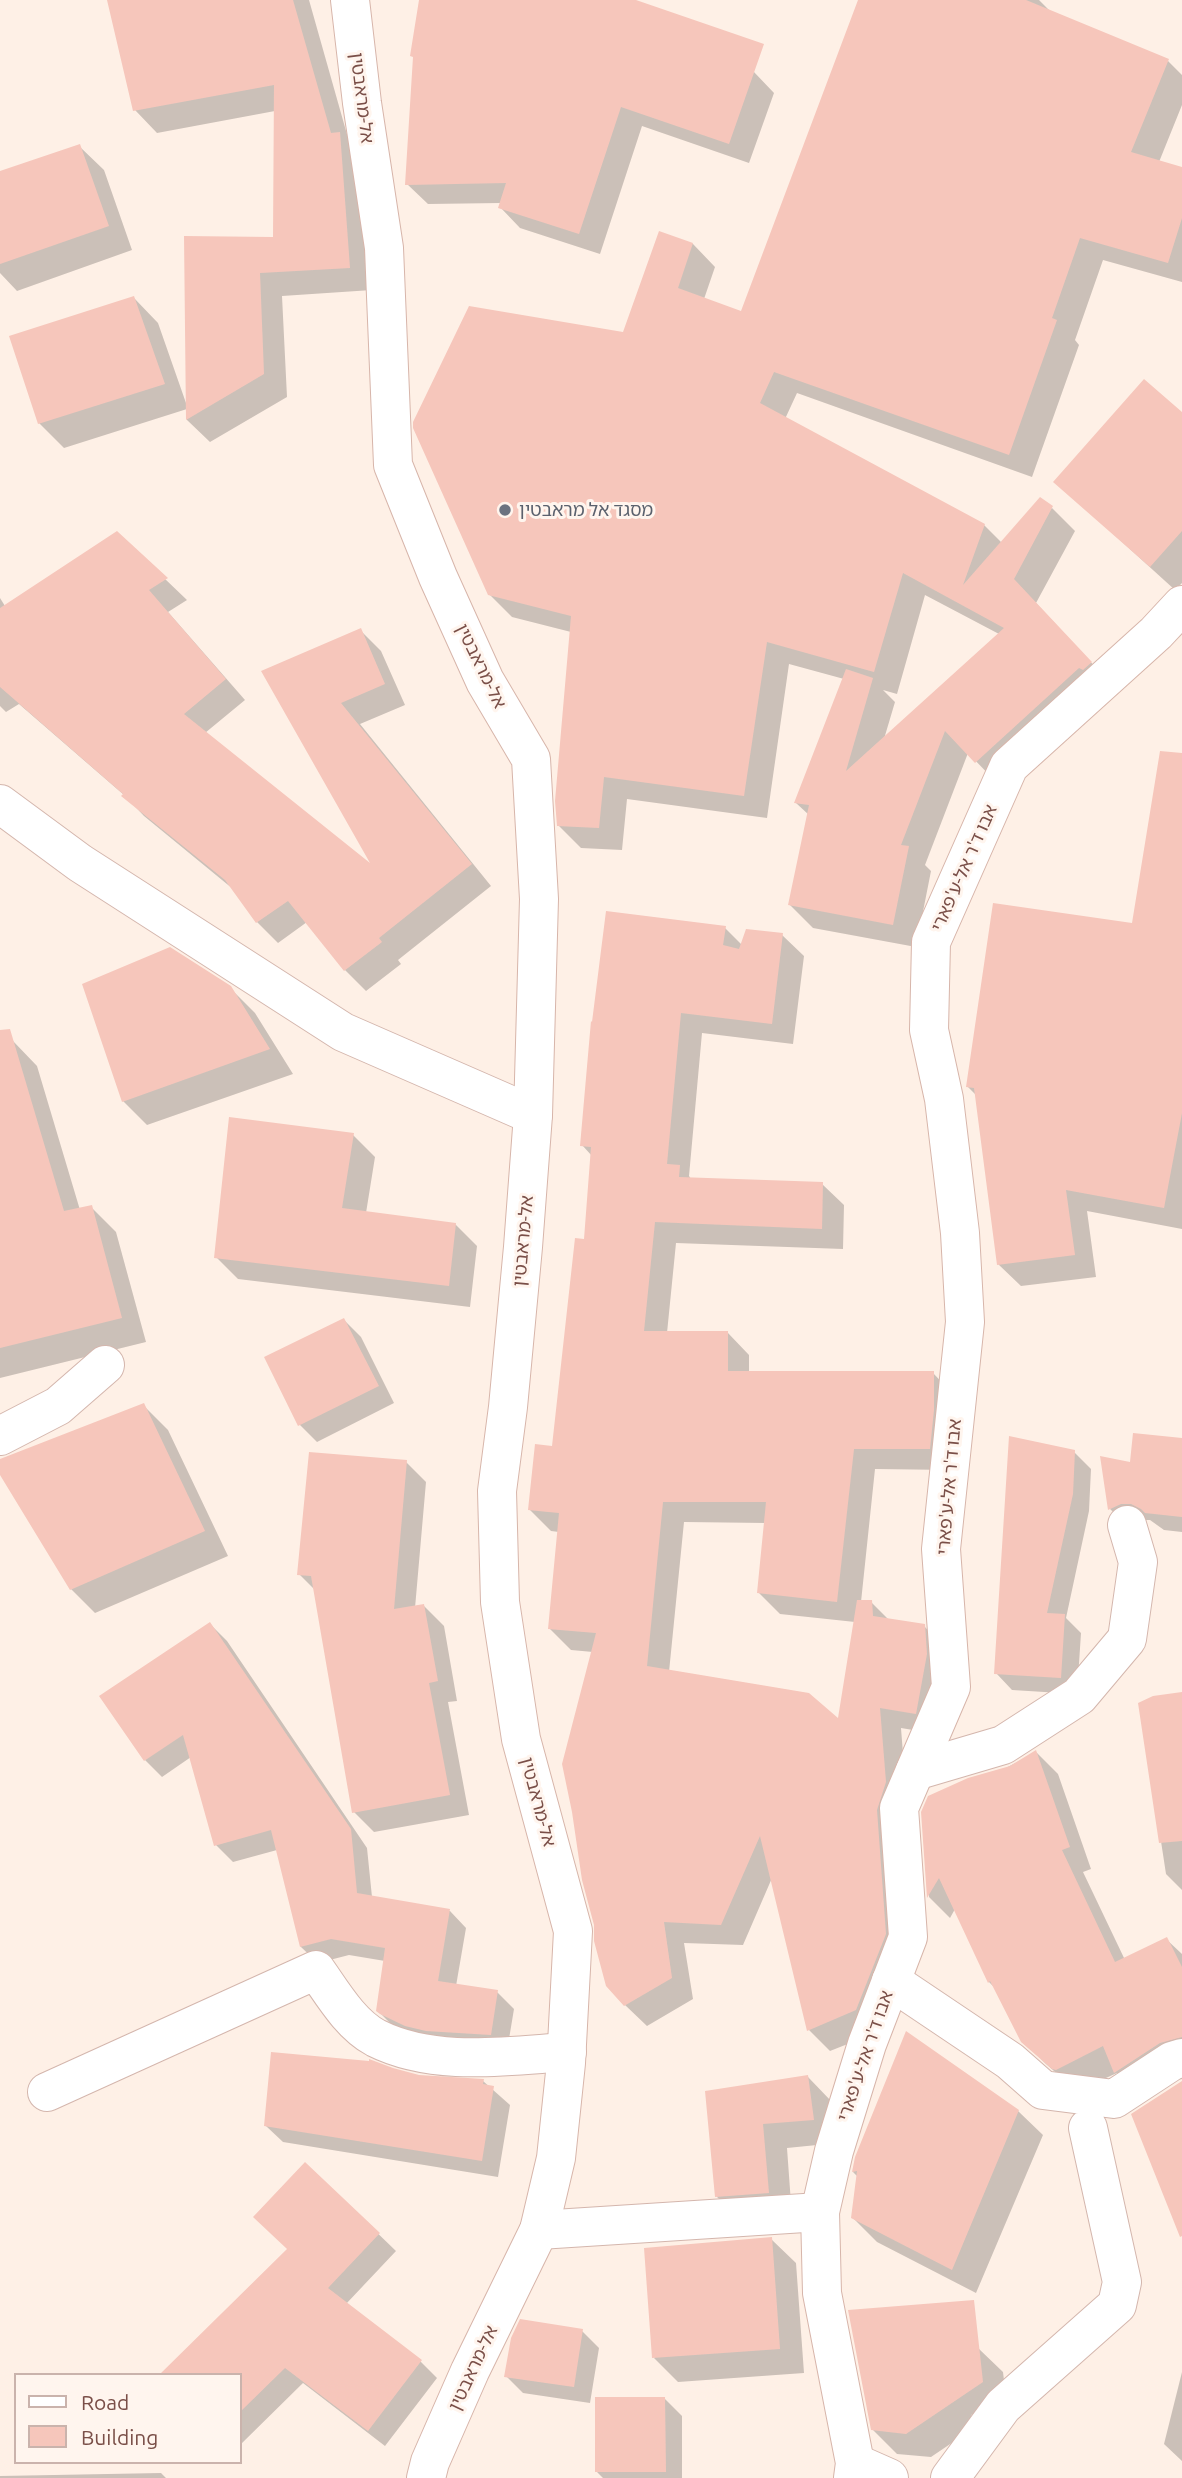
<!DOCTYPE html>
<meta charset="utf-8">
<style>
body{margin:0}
#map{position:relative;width:1182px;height:2478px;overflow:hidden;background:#fef0e6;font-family:Ubuntu,sans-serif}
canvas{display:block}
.legend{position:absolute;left:14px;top:2373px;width:228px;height:91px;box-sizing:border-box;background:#fff5ee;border:2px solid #cab3ac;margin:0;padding:9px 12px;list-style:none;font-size:21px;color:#7a4f48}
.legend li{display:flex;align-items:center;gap:14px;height:35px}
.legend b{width:35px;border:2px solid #cab3ac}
</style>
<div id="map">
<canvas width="1182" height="2478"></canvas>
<ul class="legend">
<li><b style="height:9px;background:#fff"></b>Road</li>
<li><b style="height:19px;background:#f6c6bb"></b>Building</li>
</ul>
</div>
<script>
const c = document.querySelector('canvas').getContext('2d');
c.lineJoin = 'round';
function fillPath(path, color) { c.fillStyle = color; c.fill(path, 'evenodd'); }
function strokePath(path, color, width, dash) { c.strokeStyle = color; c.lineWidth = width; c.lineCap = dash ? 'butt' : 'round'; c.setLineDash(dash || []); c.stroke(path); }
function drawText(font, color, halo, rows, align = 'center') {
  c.font = font + ' Ubuntu,"Noto Sans Hebrew",sans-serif'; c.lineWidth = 6; c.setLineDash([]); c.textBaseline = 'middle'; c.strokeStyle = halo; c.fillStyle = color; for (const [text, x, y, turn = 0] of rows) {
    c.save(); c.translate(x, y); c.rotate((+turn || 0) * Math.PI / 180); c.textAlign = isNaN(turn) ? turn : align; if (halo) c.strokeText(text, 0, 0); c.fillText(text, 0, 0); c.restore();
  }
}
fillPath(new Path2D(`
 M 109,0 L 309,0 L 350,145 L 372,290 L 282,296 L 287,397 L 210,442 L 187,420 L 187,409 L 64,448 L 39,423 L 134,298 L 158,323 L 186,403 L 275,239 L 275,111 L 157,133 L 135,110 Z
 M 421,0 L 631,0 L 754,72 L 774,93 L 749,163 L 642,126 L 600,254 L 520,228 L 500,207 L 501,203 L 428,204 L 407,184 Z
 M 860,0 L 1039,0 L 1051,12 L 1168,61 L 1182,75 L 1182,105 L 1159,162 L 1182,169 L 1182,282 L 1103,260 L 1075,340 L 1079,345 L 1032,477 L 797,393 L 785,419 L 984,525 L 1002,543 L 1052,508 L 1075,531 L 1036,603 L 1113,686 L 999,785 L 968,753 L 925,865 L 931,871 L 916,947 L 813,928 L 790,905 L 809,815 L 796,803 L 844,679 L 789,664 L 767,818 L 627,799 L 622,850 L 581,848 L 558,825 L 571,632 L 512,617 L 489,594 L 624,334 L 660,233 L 693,244 L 715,267 L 704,299 L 742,313 ZM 925,595 L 999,634 L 884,739 L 895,702 L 883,690 L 897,694 Z
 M 79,146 L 104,170 L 132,250 L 17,291 L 0,273 L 0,173 Z
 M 1182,414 L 1182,583 L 1175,590 L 1056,482 Z
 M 117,533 L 187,600 L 168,612 L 245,700 L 205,733 L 376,870 L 263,672 L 360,630 L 381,651 L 405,705 L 360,724 L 491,886 L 398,960 L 401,964 L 366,991 L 345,970 L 307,922 L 278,943 L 257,922 L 233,889 L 144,816 L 124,795 L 19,704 L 6,712 L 0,706 L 0,598 L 5,606 Z
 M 725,928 L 742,945 L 782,935 L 804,956 L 793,1044 L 702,1033 L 689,1176 L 691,1179 L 822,1184 L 844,1205 L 843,1249 L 676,1243 L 667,1333 L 728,1333 L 749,1355 L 749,1373 L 933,1373 L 954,1395 L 951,1470 L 875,1469 L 861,1602 L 871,1602 L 890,1621 L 924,1626 L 945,1648 L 937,1734 L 901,1728 L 907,1805 L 907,1956 L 878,2032 L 830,2051 L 809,2030 L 772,1878 L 743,1945 L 684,1943 L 693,1999 L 647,2026 L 625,2005 L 593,1652 L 571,1650 L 549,1628 L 559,1532 L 551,1531 L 529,1509 L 554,1447 L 585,1241 L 592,1156 L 582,1145 ZM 684,1522 L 766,1523 L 759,1593 L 780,1614 L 855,1622 L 839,1721 L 669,1672 Z
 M 1182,968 L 1182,1229 L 1087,1211 L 1096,1277 L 1021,1286 L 998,1264 L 976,1095 L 967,1086 Z
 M 230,988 L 255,1013 L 293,1074 L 147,1125 L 123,1101 Z
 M 13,1041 L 37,1066 L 80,1210 L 91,1207 L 116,1232 L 146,1342 L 0,1378 L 0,1044 Z
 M 353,1135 L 375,1157 L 366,1213 L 455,1224 L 477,1246 L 470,1307 L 238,1279 L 216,1257 Z
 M 344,1320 L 361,1337 L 394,1403 L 317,1442 L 300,1425 L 267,1358 Z
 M 143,1405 L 168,1430 L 228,1556 L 95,1613 L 71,1589 L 0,1471 L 0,1461 Z
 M 1182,1440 L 1182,1532 L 1164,1530 L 1150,1520 L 1139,1520 L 1127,1525 L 1110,1509 L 1131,1464 Z
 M 1074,1452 L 1091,1469 L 1089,1511 L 1066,1618 L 1081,1633 L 1077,1694 L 1012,1690 L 996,1673 Z
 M 406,1462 L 426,1482 L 415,1608 L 424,1606 L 444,1626 L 457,1701 L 448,1702 L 469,1815 L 374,1832 L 354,1812 L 315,1590 L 299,1574 Z
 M 210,1624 L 227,1641 L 367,1848 L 372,1897 L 450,1911 L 466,1928 L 456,1986 L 497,1992 L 514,2009 L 507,2051 L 398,2031 L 378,2011 L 385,1961 L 349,1955 L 318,1963 L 301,1947 L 277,1850 L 233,1862 L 216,1845 L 191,1757 L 162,1777 L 145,1760 Z
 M 1182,1694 L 1182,1890 L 1166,1874 L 1140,1704 Z
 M 1036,1752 L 1058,1774 L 1091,1869 L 1083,1872 L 1125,1960 L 1166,1939 L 1182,1954 L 1182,2066 L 1138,2094 L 1117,2073 L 1077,2091 L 1046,2064 L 1023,2041 L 996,1989 L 989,1982 L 955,1909 L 950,1918 L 929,1897 L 923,1812 Z
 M 418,2076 L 483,2081 L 510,2105 L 498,2177 L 283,2142 L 266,2126 Z
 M 808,2077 L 832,2102 L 837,2143 L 787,2148 L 792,2217 L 741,2220 L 716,2196 L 707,2093 Z
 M 1018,2111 L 1043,2135 L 976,2293 L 877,2242 L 853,2218 L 858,2177 L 853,2172 L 857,2157 Z
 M 306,2164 L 396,2251 L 346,2304 L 420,2361 L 437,2378 L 385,2446 L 303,2383 L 240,2445 L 240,2375 L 289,2249 Z
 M 771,2239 L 796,2263 L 804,2373 L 678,2382 L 654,2358 Z
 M 582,2331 L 599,2348 L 590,2403 L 523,2393 L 506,2376 Z
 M 978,2348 L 1003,2372 L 1007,2406 L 989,2418 L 972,2414 L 965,2434 L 931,2457 L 897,2454 L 872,2429 Z
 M 1182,2372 L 1182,2461 L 1164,2444 Z
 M 665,2399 L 682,2416 L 682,2478 L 603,2478 L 597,2472 Z
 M 161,2473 L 166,2478 L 0,2478 L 0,2476 Z`), '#0003');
fillPath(new Path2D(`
 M 107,0 L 293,0 L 331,133 L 340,132 L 350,268 L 260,273 L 264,374 L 186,420 L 184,236 L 273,237 L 274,85 L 133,111 Z
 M 419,0 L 636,0 L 764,44 L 729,144 L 621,107 L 579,234 L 498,208 L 506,183 L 405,185 L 413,57 L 410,56 Z
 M 858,0 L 1026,0 L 1169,59 L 1131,152 L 1182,167 L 1182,218 L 1168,263 L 1080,238 L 1052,318 L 1057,320 L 1009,455 L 774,372 L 760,403 L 985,524 L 963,585 L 1040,497 L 1053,506 L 1014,579 L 1092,662 L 1083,670 L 1079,668 L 975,763 L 945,731 L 901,845 L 909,846 L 893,925 L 788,905 L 809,805 L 794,803 L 846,669 L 873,678 L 846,771 L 1004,628 L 903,573 L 874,672 L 767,642 L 744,796 L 604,777 L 599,828 L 557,826 L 555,801 L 571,616 L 488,595 L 413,428 L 413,422 L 469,306 L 623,332 L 659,231 L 693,243 L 678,288 L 741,311 Z
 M 80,144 L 109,226 L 0,264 L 0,171 Z
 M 134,296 L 165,384 L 38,424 L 9,336 Z
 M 1144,379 L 1182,412 L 1182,531 L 1150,567 L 1053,482 Z
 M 117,531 L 168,578 L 149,590 L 226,679 L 184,714 L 370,863 L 261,671 L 361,628 L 385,684 L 341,703 L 472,864 L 379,938 L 382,942 L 344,971 L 288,901 L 256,923 L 225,880 L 121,796 L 123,794 L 0,687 L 0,608 Z
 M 1160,751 L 1182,753 L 1182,1113 L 1164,1208 L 1066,1190 L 1075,1255 L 997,1265 L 974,1088 L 966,1087 L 993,903 L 1132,923 Z
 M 606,911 L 726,926 L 723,945 L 739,949 L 746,929 L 783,933 L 772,1024 L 681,1013 L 667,1164 L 680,1165 L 679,1177 L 823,1182 L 822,1229 L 655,1222 L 644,1331 L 728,1331 L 728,1371 L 934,1371 L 934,1410 L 930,1449 L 854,1449 L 837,1602 L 757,1593 L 766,1502 L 663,1502 L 647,1666 L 809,1693 L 838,1718 L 857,1600 L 872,1600 L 873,1616 L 925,1624 L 927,1654 L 916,1714 L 880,1708 L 886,1782 L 877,1810 L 886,1934 L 856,2010 L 807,2031 L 760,1836 L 721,1925 L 664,1922 L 672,1978 L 624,2006 L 606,1986 L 594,1941 L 594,1925 L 582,1880 L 572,1812 L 562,1764 L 596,1633 L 548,1629 L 559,1513 L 528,1510 L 535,1444 L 552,1446 L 575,1238 L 584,1239 L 591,1147 L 580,1146 L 591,1021 L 592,1022 Z
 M 170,947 L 231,986 L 270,1049 L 122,1102 L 82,984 Z
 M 10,1029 L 64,1211 L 92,1205 L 122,1318 L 0,1348 L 0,1030 Z
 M 229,1117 L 354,1133 L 342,1208 L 456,1223 L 449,1286 L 214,1258 Z
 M 344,1318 L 379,1386 L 298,1426 L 264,1357 Z
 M 144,1403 L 205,1531 L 70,1590 L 0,1475 L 0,1459 Z
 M 1133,1433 L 1182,1438 L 1182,1517 L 1145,1513 L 1141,1509 L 1131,1504 L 1121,1504 L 1108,1510 L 1100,1456 L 1130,1462 Z
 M 1009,1436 L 1075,1450 L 1073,1494 L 1047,1613 L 1065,1614 L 1061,1678 L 994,1674 Z
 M 309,1452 L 407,1460 L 394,1609 L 424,1604 L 438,1681 L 429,1683 L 450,1795 L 352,1813 L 311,1576 L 297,1575 Z
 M 210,1622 L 351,1829 L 357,1893 L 450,1909 L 438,1981 L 498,1990 L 491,2035 L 426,2031 L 405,2026 L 380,2014 L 376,2011 L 385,1948 L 331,1939 L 300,1947 L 271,1830 L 214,1846 L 183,1735 L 144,1761 L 99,1696 Z
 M 1182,1692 L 1182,1841 L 1159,1843 L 1138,1703 L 1153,1696 Z
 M 1036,1750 L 1070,1847 L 1062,1850 L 1115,1962 L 1167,1937 L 1182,1967 L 1182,2037 L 1160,2043 L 1114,2073 L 1103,2046 L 1056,2070 L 1052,2069 L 1021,2042 L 990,1981 L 988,1983 L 939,1878 L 927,1898 L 921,1812 L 928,1796 L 968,1778 L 1010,1766 Z
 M 906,2031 L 1019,2110 L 952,2270 L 851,2218 L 857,2171 L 852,2172 L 855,2157 Z
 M 271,2052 L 369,2061 L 369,2059 L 393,2068 L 419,2075 L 484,2079 L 483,2084 L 494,2086 L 482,2161 L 264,2126 Z
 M 808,2075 L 814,2120 L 763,2124 L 769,2193 L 715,2197 L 705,2091 Z
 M 1182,2081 L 1182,2236 L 1180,2237 L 1131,2114 Z
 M 305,2162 L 380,2233 L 328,2288 L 422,2360 L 368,2431 L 285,2368 L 240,2412 L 240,2375 L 159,2375 L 287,2249 L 253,2217 Z
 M 772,2237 L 780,2349 L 652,2358 L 644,2248 Z
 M 974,2300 L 983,2382 L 906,2434 L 871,2430 L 848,2310 Z
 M 520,2319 L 583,2329 L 574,2387 L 504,2377 L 511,2338 Z
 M 595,2397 L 665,2397 L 666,2472 L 595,2472 Z`), '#f6c6bb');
const street = new Path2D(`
 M 0,804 L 80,863 L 343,1032 L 533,1115
 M 0,1436 L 58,1406 L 105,1365
 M 915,1771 L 1003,1745 L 1079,1696 L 1127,1639 L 1138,1562 L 1127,1525
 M 891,1981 L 1010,2061 L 1043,2090 L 1114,2099 L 1172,2061 L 1182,2058
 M 47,2092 L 316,1970 C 333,1994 350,2024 376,2038 C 434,2067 505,2056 567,2052
 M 539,2230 L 820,2212
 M 855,2463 L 889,2478
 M 950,2478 L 1003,2406 L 1117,2305 L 1122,2282 L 1088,2128`);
const secondary = new Path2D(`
 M 350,0 L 362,103 L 384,248 L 393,465 L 438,577 L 485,681 L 531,759 L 539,899 L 533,1115 L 523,1247 L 508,1407 L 497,1491 L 500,1602 L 521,1739 L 573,1931 L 566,2063 L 556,2158 L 539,2230 L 470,2371 L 430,2462 L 426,2478
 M 853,2478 L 855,2463 L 822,2293 L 820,2212 L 834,2151 L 867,2044 L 908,1937 L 899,1808 L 951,1687 L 941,1549 L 965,1322 L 960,1233 L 944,1099 L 929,1030 L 931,942 L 1009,766 L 1156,633 L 1182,605`);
strokePath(street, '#d4b6ad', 40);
strokePath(secondary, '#d7b5aa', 40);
strokePath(street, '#fff', 38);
strokePath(secondary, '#fff', 38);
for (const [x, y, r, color] of [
 [505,510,7,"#6b7280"]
]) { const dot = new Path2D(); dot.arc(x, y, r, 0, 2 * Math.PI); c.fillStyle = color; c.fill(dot); strokePath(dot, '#fff5ee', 2.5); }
drawText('18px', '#7a4f48', '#fff5ee', [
 ["אל-מראבטין",362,98,83],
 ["אל-מראבטין",481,666,64],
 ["אבו ד'ר אל-ע'פארי",964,868,-66],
 ["אל-מראבטין",523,1241,-85],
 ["אבו ד'ר אל-ע'פארי",949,1487,-85],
 ["אל-מראבטין",538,1802,75],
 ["אבו ד'ר אל-ע'פארי",865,2056,-71],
 ["אל-מראבטין",473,2368,-65]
]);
drawText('18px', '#5b616d', '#fff5ee', [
 ["מסגד אל מראבטין",519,510]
], 'left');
</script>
